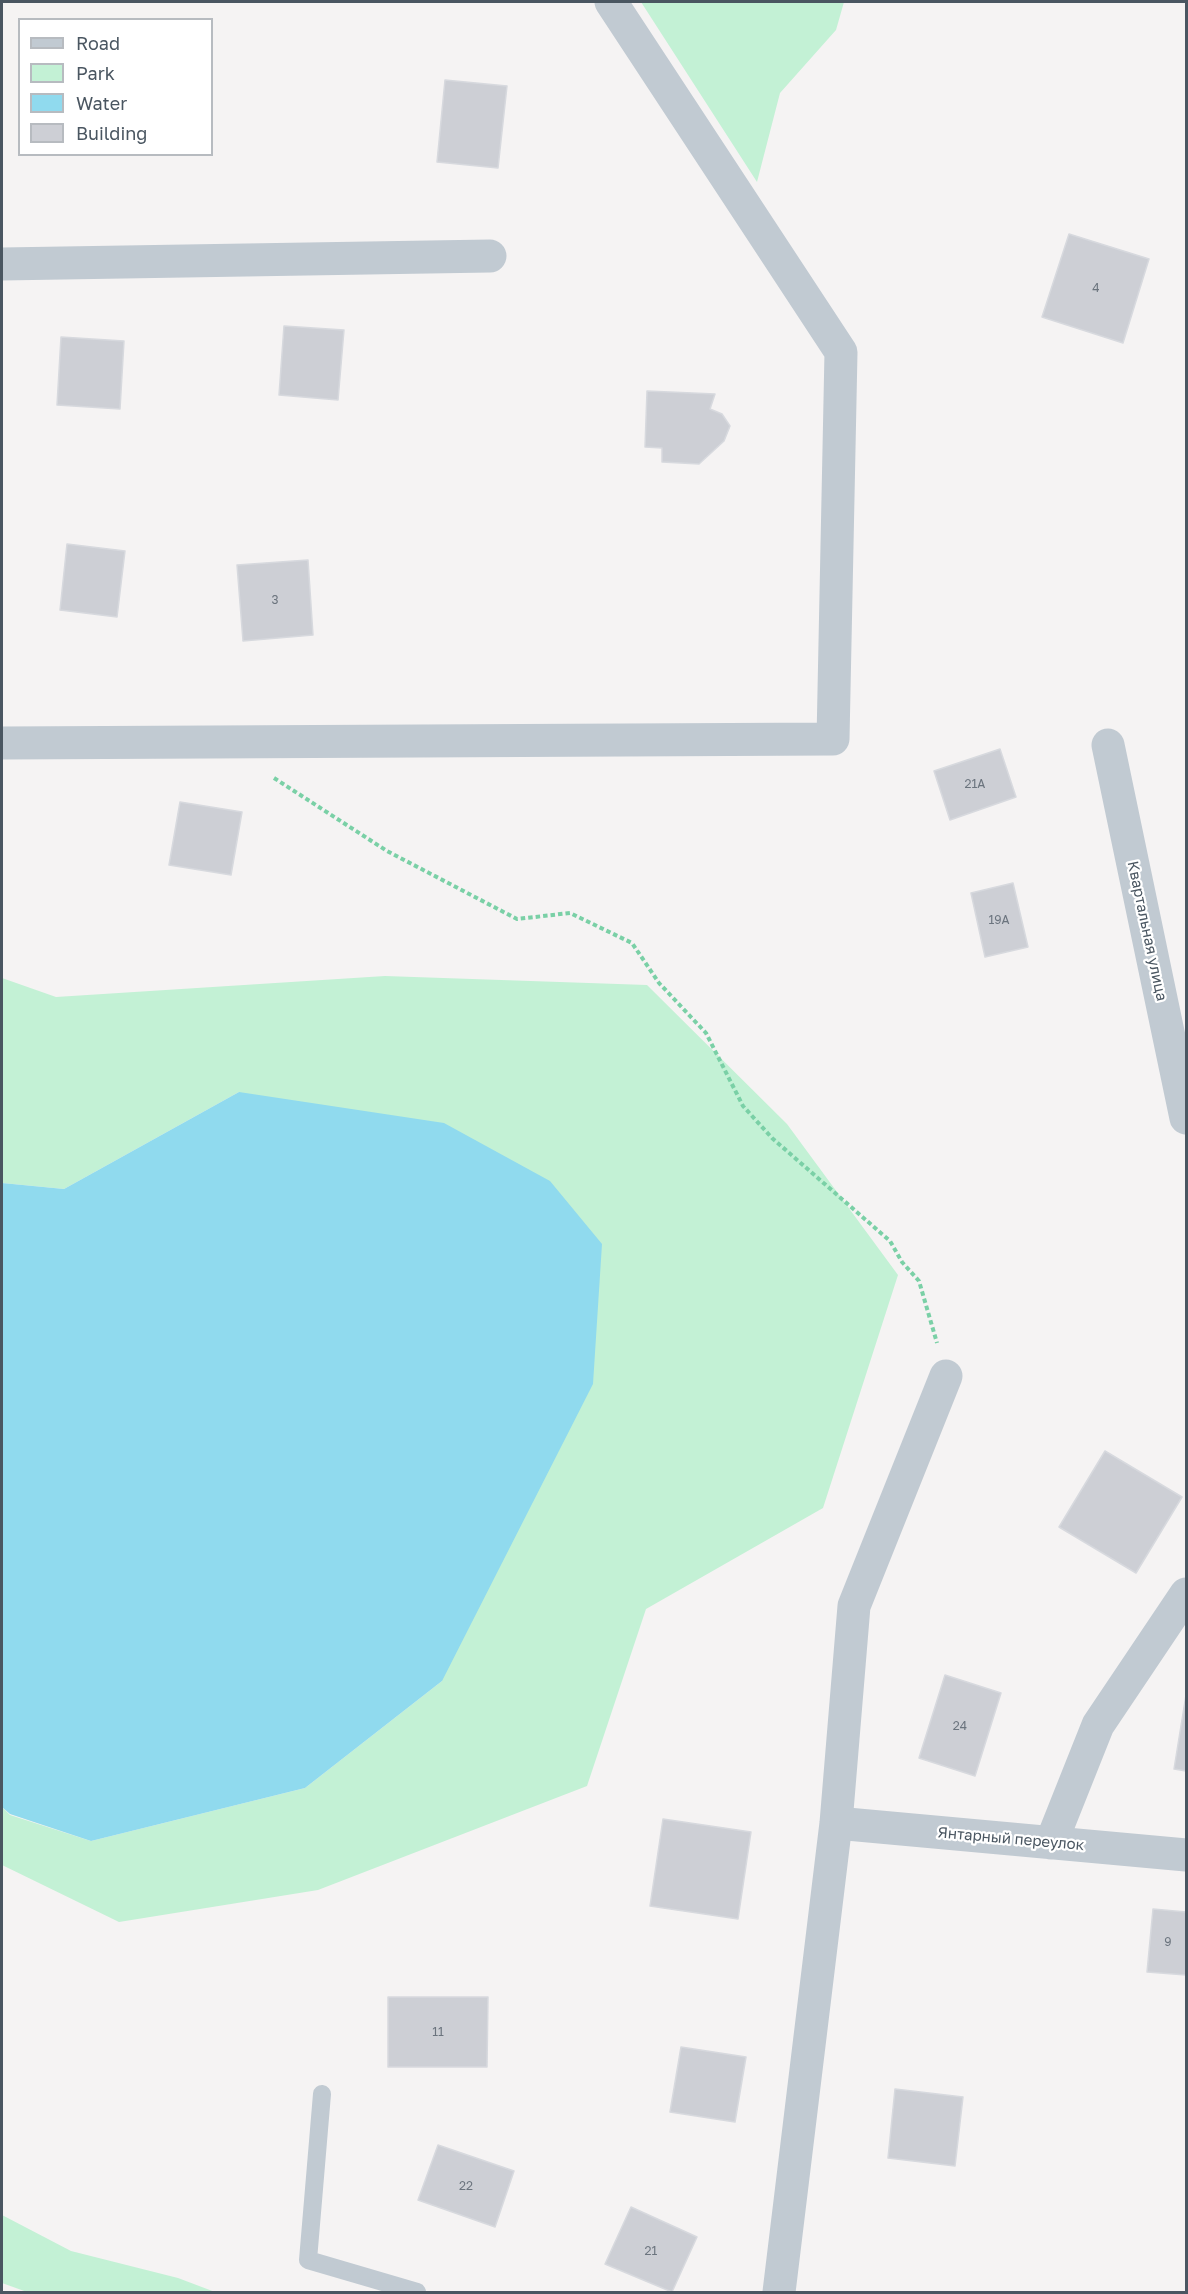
<!DOCTYPE html>
<meta charset="utf-8">
<style>
body{margin:0}
#map{position:relative;width:1188px;height:2294px;overflow:hidden;background:#f5f3f3;font-family:"Golos Text",sans-serif}
canvas{display:block}
.frame{position:absolute;inset:0;border:3px solid #4a5661;pointer-events:none}
.legend{position:absolute;left:18px;top:18px;width:195px;height:138px;box-sizing:border-box;background:#fff;border:2px solid #b7bbc0;margin:0;padding:8px 10px;list-style:none;font-size:18px;color:#4a5661}
.legend li{display:flex;align-items:center;gap:12px;height:30px}
.legend b{width:30px;border:2px solid #b7bbc0}
</style>
<div id="map">
<canvas width="1188" height="2294"></canvas>
<div class="frame"></div>
<ul class="legend">
<li><b style="height:8px;background:#c1cad2"></b>Road</li>
<li><b style="height:16px;background:#c3f1d5"></b>Park</li>
<li><b style="height:16px;background:#90daee"></b>Water</li>
<li><b style="height:16px;background:#cdcfd5"></b>Building</li>
</ul>
</div>
<script>
const c = document.querySelector('canvas').getContext('2d');
c.lineJoin = 'round';
function fillPath(path, color) { c.fillStyle = color; c.fill(path, 'evenodd'); }
function strokePath(path, color, width, dash) { c.strokeStyle = color; c.lineWidth = width; c.lineCap = dash ? 'butt' : 'round'; c.setLineDash(dash || []); c.stroke(path); }
function drawText(font, color, halo, rows, align = 'center') {
  c.font = font + ' "Golos Text",sans-serif'; c.lineWidth = 4.5; c.setLineDash([]); c.textBaseline = 'middle'; c.strokeStyle = halo; c.fillStyle = color; for (const [text, x, y, turn = 0] of rows) {
    c.save(); c.translate(x, y); c.rotate((+turn || 0) * Math.PI / 180); c.textAlign = isNaN(turn) ? turn : align; if (halo) c.strokeText(text, 0, 0); c.fillText(text, 0, 0); c.restore();
  }
}
fillPath(new Path2D(`
 M 641,2 L 844,2 L 836,30 L 780,93 L 757,182 Z
 M 385,976 L 647,985 L 787,1124 L 898,1275 L 823,1508 L 646,1609 L 587,1786 L 318,1890 L 119,1922 L 2,1865 L 2,1807 L 10,1815 L 91,1841 L 305,1788 L 442,1681 L 239,1092 L 64,1189 L 2,1183 L 2,978 L 56,997 Z
 M 2,2215 L 71,2251 L 178,2278 L 215,2292 L 27,2292 L 2,2283 Z`), '#c3f1d5');
fillPath(new Path2D(`
 M 239,1092 L 444,1123 L 550,1181 L 602,1244 L 593,1384 L 442,1681 L 305,1788 L 91,1841 L 10,1814 L 2,1807 L 2,1183 L 64,1189 Z`), '#90daee');
const building = new Path2D(`
 M 445,80 L 507,86 L 498,168 L 437,162 Z
 M 1069,234 L 1149,259 L 1123,343 L 1042,317 Z
 M 284,326 L 344,330 L 338,400 L 279,395 Z
 M 61,337 L 124,341 L 120,409 L 57,405 Z
 M 647,391 L 715,394 L 710,409 L 722,414 L 730,426 L 724,441 L 699,464 L 662,462 L 662,448 L 645,447 Z
 M 67,544 L 125,551 L 117,617 L 60,610 Z
 M 308,560 L 313,635 L 243,641 L 237,565 Z
 M 1000,749 L 1016,797 L 950,820 L 934,771 Z
 M 180,802 L 242,812 L 231,875 L 169,865 Z
 M 1013,883 L 1028,947 L 985,957 L 971,893 Z
 M 1105,1451 L 1182,1497 L 1136,1573 L 1059,1527 Z
 M 945,1675 L 1001,1693 L 975,1776 L 919,1758 Z
 M 1186,1695 L 1186,1771 L 1174,1769 Z
 M 663,1819 L 751,1832 L 738,1919 L 650,1906 Z
 M 1153,1909 L 1186,1912 L 1186,1975 L 1147,1972 Z
 M 388,1997 L 488,1997 L 487,2067 L 388,2067 Z
 M 681,2047 L 746,2057 L 735,2122 L 670,2112 Z
 M 895,2089 L 963,2097 L 955,2166 L 888,2158 Z
 M 438,2145 L 514,2171 L 495,2227 L 418,2200 Z
 M 631,2207 L 697,2237 L 672,2292 L 605,2264 Z`);
fillPath(building, '#cdcfd5');
strokePath(building, '#d7d9de', 1.5);
strokePath(new Path2D(`
 M 274,778 L 387,851 L 517,919 L 570,913 L 632,943 L 659,983 L 706,1033 L 743,1106 L 772,1138 L 890,1241 L 902,1262 L 919,1281 L 937,1343`), '#7ad0a6', 4, [4.5, 3]);
strokePath(new Path2D(`
 M 322,2094 L 308,2260 L 417,2292`), '#c1cad2', 18);
strokePath(new Path2D(`
 M 2,264 L 490,256
 M 2,743 L 833,739 L 841,352 L 611,2
 M 1108,745 L 1186,1118
 M 836,1823 L 1186,1855
 M 1051,1843 L 1098,1725 L 1186,1594
 M 779,2292 L 836,1823 L 854,1606 L 946,1376`), '#c1cad2', 33);
drawText('12px', '#6b747e', null, [
 ["4",1096,288],
 ["3",275,600],
 ["21А",975,784],
 ["19А",999,920],
 ["24",960,1726],
 ["9",1168,1942],
 ["11",438,2032],
 ["22",466,2186],
 ["21",651,2251]
]);
drawText('15px', '#4a5661', '#fff', [
 ["Квартальная улица",1147,931,78],
 ["Янтарный переулок",1011,1839,5]
]);
</script>
